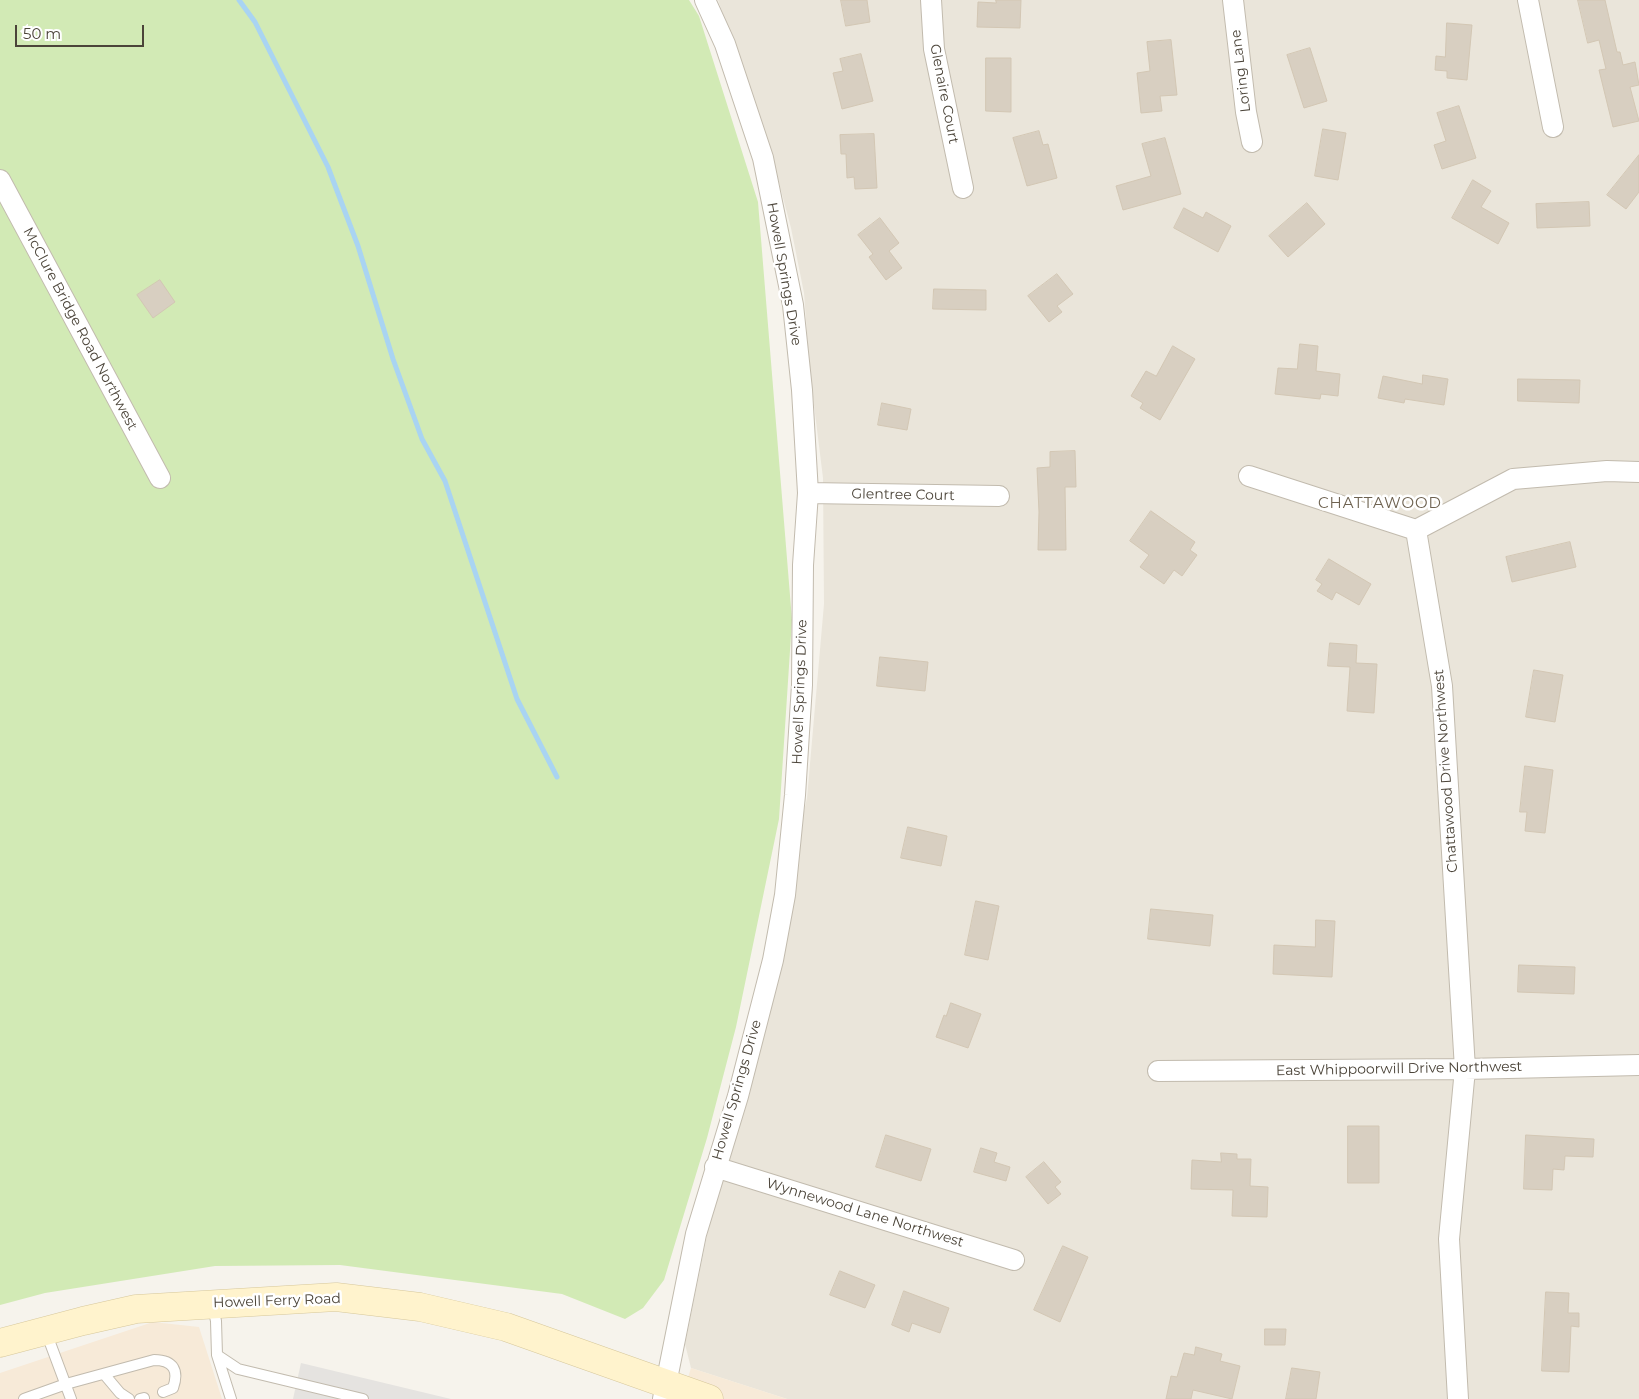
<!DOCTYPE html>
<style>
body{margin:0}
#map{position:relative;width:1639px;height:1399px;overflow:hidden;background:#f6f3ec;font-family:Montserrat,sans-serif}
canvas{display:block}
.scale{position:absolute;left:15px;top:25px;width:129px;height:22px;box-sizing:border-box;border:2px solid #4b4439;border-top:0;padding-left:6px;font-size:15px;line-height:18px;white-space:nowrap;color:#4b4439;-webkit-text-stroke:4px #fff;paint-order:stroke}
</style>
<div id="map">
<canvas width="1639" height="1399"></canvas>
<div class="scale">50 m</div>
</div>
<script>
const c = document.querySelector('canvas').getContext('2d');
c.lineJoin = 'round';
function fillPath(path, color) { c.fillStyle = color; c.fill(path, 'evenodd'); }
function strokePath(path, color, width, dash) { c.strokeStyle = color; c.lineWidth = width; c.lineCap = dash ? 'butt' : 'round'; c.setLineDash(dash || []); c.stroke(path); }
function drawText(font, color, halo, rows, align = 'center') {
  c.font = font + ' Montserrat,sans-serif'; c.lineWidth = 5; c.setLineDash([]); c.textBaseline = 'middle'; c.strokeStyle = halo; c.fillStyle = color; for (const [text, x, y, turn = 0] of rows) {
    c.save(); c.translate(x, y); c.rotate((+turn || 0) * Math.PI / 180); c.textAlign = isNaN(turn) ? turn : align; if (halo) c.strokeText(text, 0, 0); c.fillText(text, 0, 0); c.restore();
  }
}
fillPath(new Path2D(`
 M 718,0 L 1639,0 L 1639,1399 L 787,1399 L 691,1368 L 685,1344 L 712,1211 L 807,798 L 824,604 L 823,478 L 810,373 L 804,293 L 791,228 L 770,149 Z`), '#eae5da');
fillPath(new Path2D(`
 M 153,1322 L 199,1327 L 222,1399 L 0,1399 L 0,1373 Z
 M 691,1368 L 787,1399 L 681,1399 Z`), '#f7ead8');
fillPath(new Path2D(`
 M 0,0 L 689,0 L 699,16 L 758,202 L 792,620 L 779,819 L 736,1027 L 707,1138 L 664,1280 L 643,1308 L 625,1319 L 562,1294 L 340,1265 L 215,1266 L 45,1293 L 0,1305 Z`), '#d2eab5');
fillPath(new Path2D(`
 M 301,1363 L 451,1399 L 293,1399 Z`), '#e5e3e0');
strokePath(new Path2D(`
 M 239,0 L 255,22 L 328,167 L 358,246 L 393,359 L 422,439 L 445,481 L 517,699 L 557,777`), '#a9d4f2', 5);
const building = new Path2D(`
 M 841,0 L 867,0 L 870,22 L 846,26 Z
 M 996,0 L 1021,0 L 1020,28 L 977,27 L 978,2 L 996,3 Z
 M 1578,0 L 1605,0 L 1617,52 L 1620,52 L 1623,65 L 1635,62 L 1639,85 L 1630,87 L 1639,121 L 1613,127 L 1599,70 L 1606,69 L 1599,40 L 1588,43 Z
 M 1447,23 L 1472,25 L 1467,80 L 1447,78 L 1447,71 L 1435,70 L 1436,56 L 1445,57 Z
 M 1171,40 L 1177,95 L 1160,96 L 1162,111 L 1141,113 L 1137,73 L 1150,71 L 1147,42 Z
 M 1310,48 L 1327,101 L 1304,108 L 1287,55 Z
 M 861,54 L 873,101 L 842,109 L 833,73 L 843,71 L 840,59 Z
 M 986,58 L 1011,58 L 1011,112 L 986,111 Z
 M 1459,106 L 1476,158 L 1442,169 L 1434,145 L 1446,141 L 1437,113 Z
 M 1323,129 L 1346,133 L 1338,180 L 1315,176 Z
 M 1039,131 L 1043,145 L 1048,144 L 1057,178 L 1027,186 L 1013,138 Z
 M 874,134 L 877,188 L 855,189 L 854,177 L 847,178 L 846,154 L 841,154 L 840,135 Z
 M 1165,138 L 1181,194 L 1123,210 L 1116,186 L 1151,176 L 1142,144 Z
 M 1639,155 L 1639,192 L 1626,209 L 1607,195 Z
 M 1473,180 L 1491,191 L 1481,207 L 1509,223 L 1498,244 L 1452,218 Z
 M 1589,202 L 1590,226 L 1537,228 L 1536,204 Z
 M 1307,203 L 1325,224 L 1288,257 L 1269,236 Z
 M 1184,208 L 1203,218 L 1206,212 L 1231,226 L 1218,252 L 1174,228 Z
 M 880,218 L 899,243 L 889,251 L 902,268 L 886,280 L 869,257 L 873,254 L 858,235 Z
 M 1057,274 L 1073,294 L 1057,306 L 1062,312 L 1049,322 L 1028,296 Z
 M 160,280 L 175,302 L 153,318 L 137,295 Z
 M 934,289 L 986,290 L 986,310 L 933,309 Z
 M 1300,344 L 1318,346 L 1316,371 L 1340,374 L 1338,396 L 1321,394 L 1320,399 L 1275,394 L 1278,368 L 1297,369 Z
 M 1173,346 L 1195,359 L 1160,420 L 1140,408 L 1143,403 L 1131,396 L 1146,371 L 1156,376 Z
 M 1423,375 L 1448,379 L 1444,405 L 1405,399 L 1404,403 L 1378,398 L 1383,376 L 1422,384 Z
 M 1518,379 L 1580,380 L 1579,403 L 1518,401 Z
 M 882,403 L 911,409 L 907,430 L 878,425 Z
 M 1075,451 L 1076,487 L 1065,487 L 1066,550 L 1038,550 L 1039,512 L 1037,468 L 1050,467 L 1050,452 Z
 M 1151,511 L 1195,542 L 1190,550 L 1197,555 L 1182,576 L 1174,570 L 1164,584 L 1140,567 L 1149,555 L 1130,541 Z
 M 1570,542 L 1576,567 L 1512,582 L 1506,557 Z
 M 1329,559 L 1371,584 L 1359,605 L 1336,592 L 1332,600 L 1317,591 L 1322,584 L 1316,580 Z
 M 1330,643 L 1357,645 L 1356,663 L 1377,664 L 1374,713 L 1347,711 L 1350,667 L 1328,666 Z
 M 880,657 L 928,662 L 925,691 L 877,686 Z
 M 1534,670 L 1563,675 L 1555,722 L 1526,717 Z
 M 1525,766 L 1553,770 L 1545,833 L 1525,831 L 1527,812 L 1520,812 Z
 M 908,827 L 947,836 L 941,866 L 901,858 Z
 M 976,901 L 999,906 L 988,960 L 965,955 Z
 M 1151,909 L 1213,915 L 1210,946 L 1148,939 Z
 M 1316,920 L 1335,921 L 1332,977 L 1273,974 L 1274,945 L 1315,947 Z
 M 1519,965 L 1575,967 L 1574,994 L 1518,992 Z
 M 951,1003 L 981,1014 L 968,1048 L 936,1037 L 944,1015 L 946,1016 Z
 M 1348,1126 L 1379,1126 L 1379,1183 L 1348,1183 Z
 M 886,1135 L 931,1149 L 921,1181 L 876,1167 Z
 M 1526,1135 L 1594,1139 L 1593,1157 L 1565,1156 L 1564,1170 L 1553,1169 L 1552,1190 L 1524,1189 Z
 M 981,1148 L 997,1153 L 994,1162 L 1010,1167 L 1006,1181 L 974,1172 Z
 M 1221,1153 L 1237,1154 L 1237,1159 L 1251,1159 L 1250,1186 L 1268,1187 L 1267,1217 L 1232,1216 L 1233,1190 L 1191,1189 L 1192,1160 L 1221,1162 Z
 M 1044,1162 L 1061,1182 L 1055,1187 L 1061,1194 L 1048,1204 L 1026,1177 Z
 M 1063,1246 L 1088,1257 L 1060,1322 L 1034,1310 Z
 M 840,1271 L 875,1285 L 865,1308 L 830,1295 Z
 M 904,1291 L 949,1308 L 940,1333 L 912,1323 L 909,1332 L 892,1325 Z
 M 1546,1292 L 1569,1293 L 1568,1313 L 1579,1313 L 1579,1327 L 1571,1326 L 1569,1372 L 1542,1371 Z
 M 1265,1329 L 1286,1329 L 1285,1345 L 1265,1345 Z
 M 1196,1347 L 1222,1354 L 1220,1361 L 1240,1366 L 1232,1399 L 1193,1390 L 1191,1399 L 1166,1399 L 1171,1376 L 1177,1377 L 1184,1353 L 1194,1355 Z
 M 1292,1368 L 1320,1372 L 1316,1399 L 1286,1399 Z`);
fillPath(building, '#d8cfc1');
strokePath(building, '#d3c7b4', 1);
const lane = new Path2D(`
 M 213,1307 L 216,1321 L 217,1355 L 231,1399
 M 46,1332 L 71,1399
 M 217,1355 L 238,1369 L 363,1399
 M 104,1374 L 120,1393 L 129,1399
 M 24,1399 L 66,1384 L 154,1360 C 174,1360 179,1371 173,1388 L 163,1392
 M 140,1399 L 144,1398`);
const street = new Path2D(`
 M 931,0 L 934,49 L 963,188
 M 1233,0 L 1246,112 L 1252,142
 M 1528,0 L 1553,127
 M 0,180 L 160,478
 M 1249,476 L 1416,530
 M 808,493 L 999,496
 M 1416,530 L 1442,686 L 1465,1069 L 1449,1239 L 1458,1399
 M 1416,530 L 1513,479 L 1607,471 L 1639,472
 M 1158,1071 L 1465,1069 L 1639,1065
 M 715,1167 L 1014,1260
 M 663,1399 L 696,1234 L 738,1096 L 773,960 L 785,895 L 795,795 L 802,685 L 803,565 L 808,493 L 802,390 L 793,305 L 763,158 L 725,44 L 705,0`);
const secondary = new Path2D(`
 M 0,1343 L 83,1321 L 136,1309 L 336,1297 L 420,1307 L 506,1327 L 709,1399`);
strokePath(lane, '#c2bbae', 12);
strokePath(street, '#c2bbae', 22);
strokePath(secondary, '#d6c79b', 29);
strokePath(lane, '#fff', 10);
strokePath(street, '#fff', 20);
strokePath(secondary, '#fff3cd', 28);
drawText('14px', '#4b4439', '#fff', [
 ["Loring Lane",1241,71,-97],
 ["Glenaire Court",944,94,79],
 ["Howell Springs Drive",784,274,80],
 ["McClure Bridge Road Northwest",80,329,62],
 ["Glentree Court",903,495,1],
 ["Howell Springs Drive",800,692,-88],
 ["Chattawood Drive Northwest",1446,771,-94],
 ["East Whippoorwill Drive Northwest",1399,1069,-1],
 ["Howell Springs Drive",737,1090,-74],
 ["Wynnewood Lane Northwest",865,1213,17],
 ["Howell Ferry Road",277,1301,-2]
]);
c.letterSpacing = '1px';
drawText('15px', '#6e6250', '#fff', [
 ["CHATTAWOOD",1380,504]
]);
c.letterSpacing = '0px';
</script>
